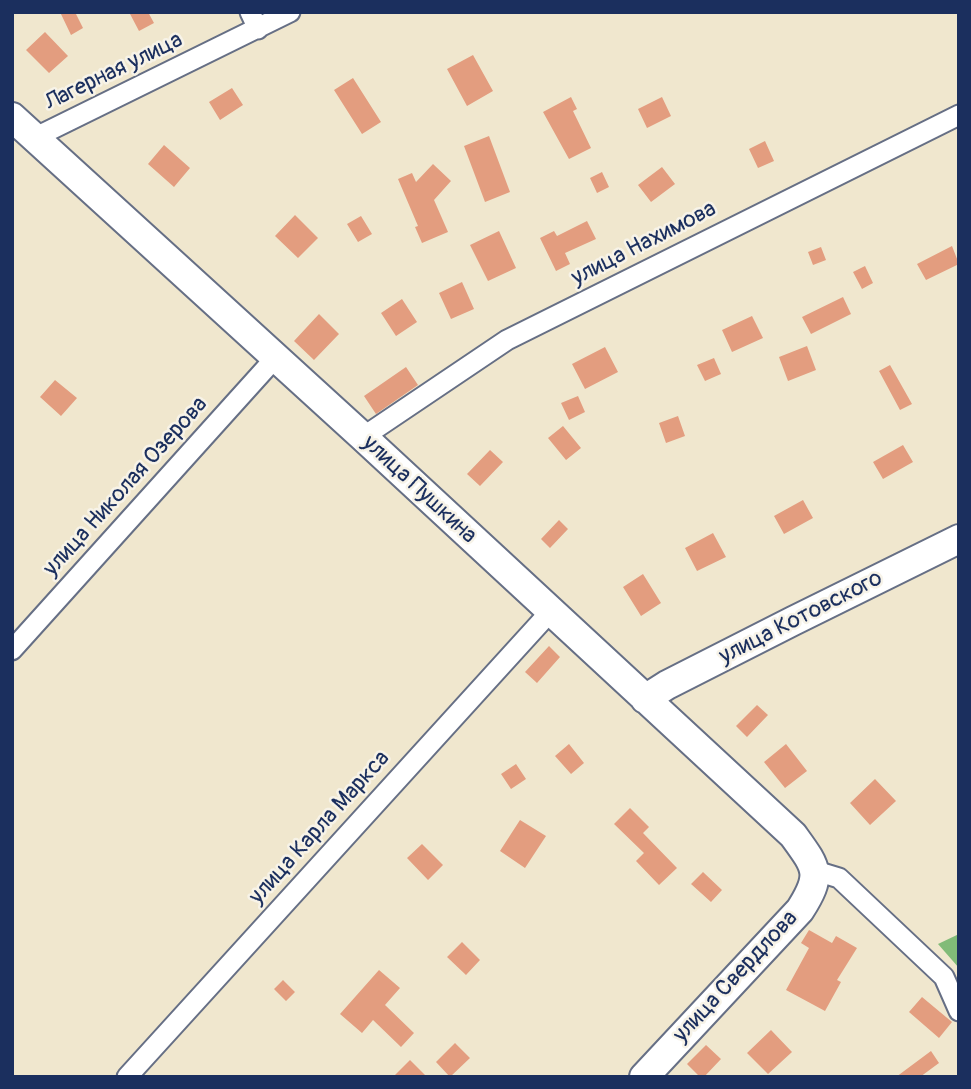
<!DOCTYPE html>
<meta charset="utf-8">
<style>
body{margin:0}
#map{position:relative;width:971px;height:1089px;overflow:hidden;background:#f0e7ce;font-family:Pangolin,sans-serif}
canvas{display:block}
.frame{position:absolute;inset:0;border:14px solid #1b2f5e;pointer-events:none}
</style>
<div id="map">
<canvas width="971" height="1089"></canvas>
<div class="frame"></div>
</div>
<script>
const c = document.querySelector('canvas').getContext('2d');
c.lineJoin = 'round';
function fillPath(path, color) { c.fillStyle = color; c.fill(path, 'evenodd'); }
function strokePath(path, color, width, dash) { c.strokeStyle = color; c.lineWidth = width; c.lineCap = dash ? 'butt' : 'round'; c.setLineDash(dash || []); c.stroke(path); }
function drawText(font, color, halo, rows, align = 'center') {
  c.font = font + ' Pangolin,sans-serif'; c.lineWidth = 5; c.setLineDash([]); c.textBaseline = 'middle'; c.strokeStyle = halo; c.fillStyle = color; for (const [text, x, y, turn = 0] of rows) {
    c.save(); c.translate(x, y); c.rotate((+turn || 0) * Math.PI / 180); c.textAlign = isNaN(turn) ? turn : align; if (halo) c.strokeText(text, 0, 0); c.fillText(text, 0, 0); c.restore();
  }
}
fillPath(new Path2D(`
 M 959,934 L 959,968 L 938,944 Z`), '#81bb78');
fillPath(new Path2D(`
 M 60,12 L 75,12 L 83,28 L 71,35 Z
 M 129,12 L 148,12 L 154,23 L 139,31 Z
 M 45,32 L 68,56 L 49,73 L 26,50 Z
 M 473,55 L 493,91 L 467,106 L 447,69 Z
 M 353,78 L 381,122 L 362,134 L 334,90 Z
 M 232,88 L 243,105 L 220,120 L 209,102 Z
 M 571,97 L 577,109 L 573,111 L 591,148 L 569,159 L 543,112 Z
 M 662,97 L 671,116 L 647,128 L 638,109 Z
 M 489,136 L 510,192 L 485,202 L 464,146 Z
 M 765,141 L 774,161 L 758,168 L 749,149 Z
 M 164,145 L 190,168 L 174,187 L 148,164 Z
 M 433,164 L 451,181 L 434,200 L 448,232 L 422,243 L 415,227 L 418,226 L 398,179 L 412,173 L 416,182 Z
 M 662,167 L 675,184 L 651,202 L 638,185 Z
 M 602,172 L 609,187 L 597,193 L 590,178 Z
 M 295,215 L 318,238 L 298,258 L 275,236 Z
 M 361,216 L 372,234 L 358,242 L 347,224 Z
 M 587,221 L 596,239 L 565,253 L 570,264 L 556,271 L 540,238 L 554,231 L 557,236 Z
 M 499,231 L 516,268 L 488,281 L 470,245 Z
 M 952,246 L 959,264 L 926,280 L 917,264 Z
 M 821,247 L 826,260 L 813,265 L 808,252 Z
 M 865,266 L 873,283 L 862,289 L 853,272 Z
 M 462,282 L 474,309 L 451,319 L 439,293 Z
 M 843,297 L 851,314 L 811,334 L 802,317 Z
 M 402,299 L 417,322 L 396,336 L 381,313 Z
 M 319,314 L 339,334 L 314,360 L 294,341 Z
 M 752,316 L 763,338 L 732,352 L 722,330 Z
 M 807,346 L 816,370 L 788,381 L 779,357 Z
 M 605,347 L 618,372 L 585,389 L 572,364 Z
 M 714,358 L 721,374 L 705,381 L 697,365 Z
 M 890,365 L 912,404 L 900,410 L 879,371 Z
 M 406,367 L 418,385 L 376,414 L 364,396 Z
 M 55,380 L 77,398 L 61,416 L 40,397 Z
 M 578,396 L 585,412 L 569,420 L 561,403 Z
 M 678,416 L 685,436 L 666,443 L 659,423 Z
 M 563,426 L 581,448 L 566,460 L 548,438 Z
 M 903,445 L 913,462 L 883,479 L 873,462 Z
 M 490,450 L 503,462 L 480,486 L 467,474 Z
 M 803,500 L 813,518 L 784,534 L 774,516 Z
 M 559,520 L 568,529 L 550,548 L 541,539 Z
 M 713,533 L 726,557 L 697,571 L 685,548 Z
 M 643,574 L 661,603 L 641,616 L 623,587 Z
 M 549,646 L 560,657 L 537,683 L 525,672 Z
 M 757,705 L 768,715 L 747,737 L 736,726 Z
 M 569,744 L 584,763 L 571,774 L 555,756 Z
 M 786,744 L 807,771 L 785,788 L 764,762 Z
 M 516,764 L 526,779 L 511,789 L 501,774 Z
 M 875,779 L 896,801 L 870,825 L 850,803 Z
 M 630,808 L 649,827 L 643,833 L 677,868 L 659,885 L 636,861 L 644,853 L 614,824 Z
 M 520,820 L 546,836 L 525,868 L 500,851 Z
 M 422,844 L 443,865 L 428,880 L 407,858 Z
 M 703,872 L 722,890 L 711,902 L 691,884 Z
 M 809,930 L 832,943 L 836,936 L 857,948 L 837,980 L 841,982 L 825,1011 L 786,990 L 809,948 L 801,943 Z
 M 462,942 L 480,960 L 466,975 L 447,957 Z
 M 379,970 L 400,988 L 385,1005 L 414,1033 L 401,1047 L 373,1020 L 362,1033 L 340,1014 Z
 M 283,980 L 295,992 L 286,1001 L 274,989 Z
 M 922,997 L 952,1022 L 939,1038 L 909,1012 Z
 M 771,1030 L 792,1052 L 768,1074 L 747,1053 Z
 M 455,1043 L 470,1058 L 450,1077 L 436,1062 Z
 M 706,1045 L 721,1059 L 704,1077 L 700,1077 L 687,1064 Z
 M 931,1051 L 939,1063 L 920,1077 L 896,1077 Z
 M 410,1060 L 427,1077 L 393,1077 Z`), '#e39d7f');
const street = new Path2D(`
 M 250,12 L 258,29
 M 34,138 L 290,12
 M 363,437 L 507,340 L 959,115
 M 12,650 L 276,357
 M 816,871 L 839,878 L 944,977 L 959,1011
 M 127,1077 L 550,612`);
const secondary = new Path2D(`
 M 12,117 L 363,437 L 793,835 C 817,868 823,874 800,910 L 644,1077
 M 645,699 L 667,685 L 793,621 L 959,539`);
strokePath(street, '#666f85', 23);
strokePath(secondary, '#666f85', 32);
strokePath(street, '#fff', 19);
strokePath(secondary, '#fff', 28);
drawText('23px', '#1b2f5e', '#f7f3e8', [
 ["Лагерная улица",114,72,-26],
 ["улица Нахимова",644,244,-27],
 ["улица Николая Озерова",126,487,-48],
 ["улица Пушкина",419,490,43],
 ["улица Котовского",801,618,-27],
 ["улица Карла Маркса",320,828,-48],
 ["улица Свердлова",736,977,-47]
]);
</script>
